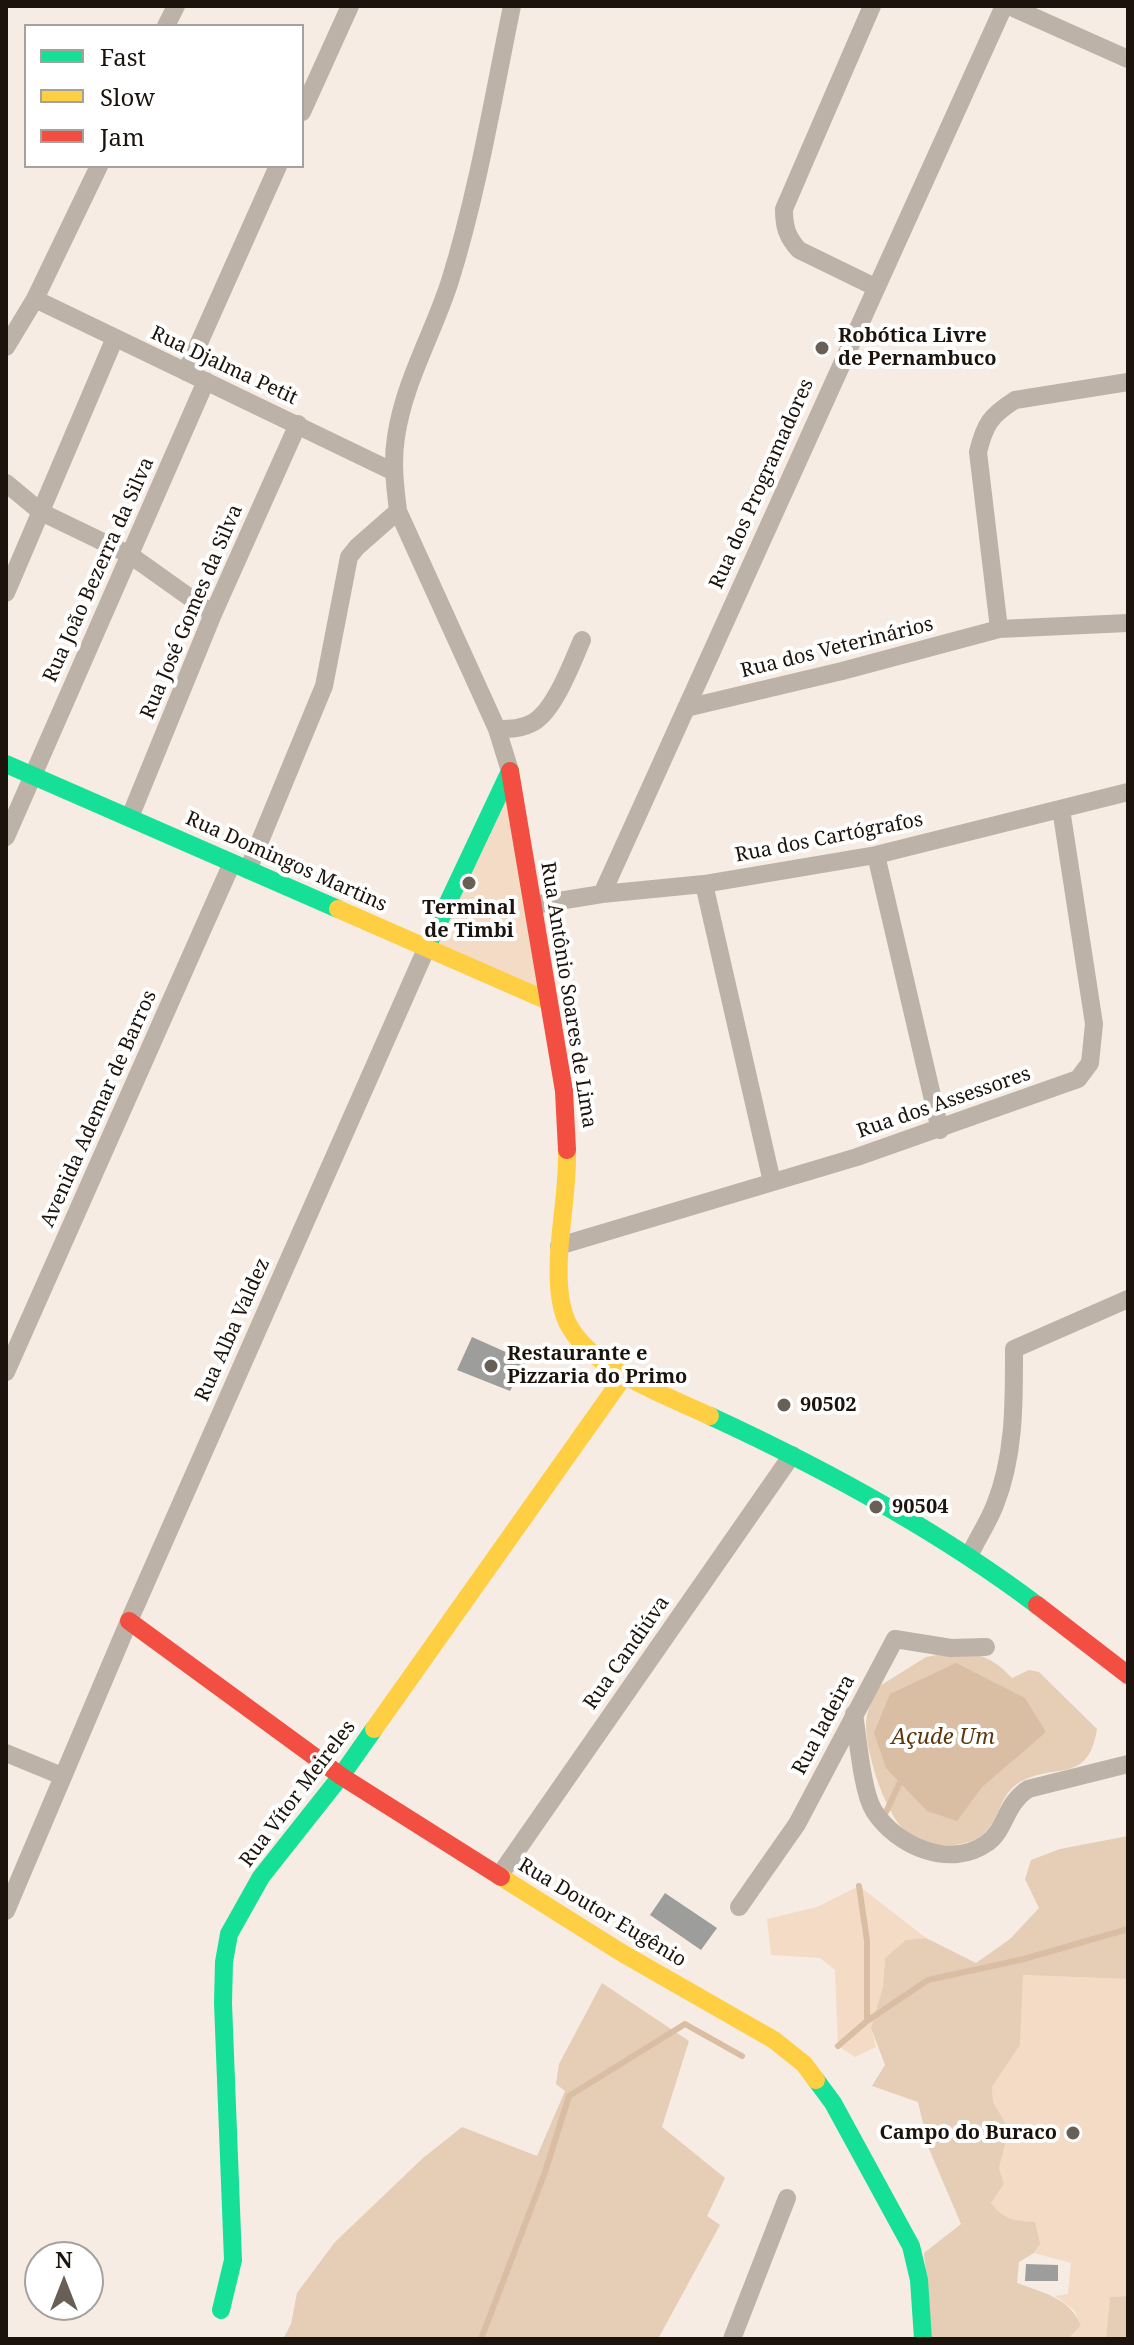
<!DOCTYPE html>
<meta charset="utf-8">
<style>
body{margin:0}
#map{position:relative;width:1134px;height:2345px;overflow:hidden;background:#f6ece3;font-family:"Noto Serif",serif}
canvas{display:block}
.frame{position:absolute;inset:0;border:8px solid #1b130c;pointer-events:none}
.legend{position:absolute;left:24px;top:24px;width:280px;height:144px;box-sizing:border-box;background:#fff;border:2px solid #a4a19e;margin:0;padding:10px 14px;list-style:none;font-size:24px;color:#1b130c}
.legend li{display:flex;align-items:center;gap:16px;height:40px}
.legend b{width:40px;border:2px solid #a4a19e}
.north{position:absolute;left:24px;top:2241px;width:80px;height:80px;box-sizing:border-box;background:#fff;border:2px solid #a4a19e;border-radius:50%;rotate:0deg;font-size:22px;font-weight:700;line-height:32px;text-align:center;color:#1b130c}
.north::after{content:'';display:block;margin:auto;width:28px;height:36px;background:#685f57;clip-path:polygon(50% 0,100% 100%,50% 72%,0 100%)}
</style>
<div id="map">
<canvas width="1134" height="2345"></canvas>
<div class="frame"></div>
<ul class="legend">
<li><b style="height:10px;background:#16e098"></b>Fast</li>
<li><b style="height:10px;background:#ffcf43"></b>Slow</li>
<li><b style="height:10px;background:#f24e42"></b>Jam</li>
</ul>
<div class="north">N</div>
</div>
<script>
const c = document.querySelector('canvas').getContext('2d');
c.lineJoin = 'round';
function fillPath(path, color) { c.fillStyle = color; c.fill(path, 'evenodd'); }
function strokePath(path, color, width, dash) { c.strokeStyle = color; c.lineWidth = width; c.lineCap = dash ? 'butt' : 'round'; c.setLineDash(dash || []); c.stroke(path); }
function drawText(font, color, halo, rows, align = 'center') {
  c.font = font + ' "Noto Serif",serif'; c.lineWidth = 8; c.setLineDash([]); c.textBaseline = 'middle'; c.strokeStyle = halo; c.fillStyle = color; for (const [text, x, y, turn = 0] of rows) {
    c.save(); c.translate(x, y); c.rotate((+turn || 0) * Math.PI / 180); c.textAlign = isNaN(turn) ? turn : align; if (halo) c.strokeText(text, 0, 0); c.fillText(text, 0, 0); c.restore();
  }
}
fillPath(new Path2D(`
 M 510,771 L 548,1001 L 427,947 Z
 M 859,1886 L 926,1938 L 906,1940 L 885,1958 L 883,1986 L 871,2028 L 876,2047 L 855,2057 L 838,2046 L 835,1970 L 820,1958 L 771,1955 L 767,1919 L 817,1907 Z
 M 1023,1975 L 1128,1979 L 1128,2296 L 1110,2297 L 1106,2339 L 1068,2339 L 1081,2325 L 1074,2310 L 1055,2296 L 1068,2294 L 1071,2263 L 1034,2253 L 1040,2244 L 1015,2221 L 1001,2216 L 991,2203 L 1004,2184 L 999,2168 L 1009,2129 L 993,2102 L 992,2087 L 1020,2045 Z`), '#f3dbc5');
fillPath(new Path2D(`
 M 949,1653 C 979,1653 991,1656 1012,1678 L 1029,1670 L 1039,1672 L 1097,1729 C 1088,1785 1056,1762 1020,1782 C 997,1795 1000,1827 976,1839 C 953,1850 919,1847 902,1828 C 883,1806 866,1753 866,1725 C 866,1713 872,1700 875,1689 L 926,1657 Z
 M 1128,1836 L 1128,1979 L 1023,1975 L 1020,2045 L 992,2087 L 993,2102 L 1009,2129 L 999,2168 L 1004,2184 L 991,2203 C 1004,2220 1014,2221 1035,2222 L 1040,2244 L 1034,2253 L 1019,2262 L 1017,2283 C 1044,2293 1069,2298 1081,2325 L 1068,2339 L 932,2339 L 924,2253 L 961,2224 L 929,2149 L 918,2102 L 872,2086 L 885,2065 L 871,2028 L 883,1986 L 885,1958 L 906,1940 L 926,1938 L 976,1963 L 1010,1939 L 1039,1908 L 1025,1879 L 1031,1860 L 1060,1849 Z
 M 602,1983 L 689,2041 L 662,2127 L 725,2178 L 707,2216 L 720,2225 L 658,2339 L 283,2339 L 291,2324 L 297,2293 L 335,2242 L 423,2158 L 462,2127 L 537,2156 L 565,2091 L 556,2084 L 559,2064 Z
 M 1128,2296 L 1128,2339 L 1106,2339 L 1110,2297 Z`), '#e6cdb6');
fillPath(new Path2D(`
 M 956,1663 L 1025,1698 L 1046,1732 L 982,1787 L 957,1821 L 927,1811 L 886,1768 L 874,1733 L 890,1694 Z`), '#d9bea3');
strokePath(new Path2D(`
 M 886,1812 L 900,1782
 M 859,1886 L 867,1941 L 867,2021
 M 838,2046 L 867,2021 L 928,1980 L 1024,1959 L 1128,1929
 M 481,2339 L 545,2172 L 569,2096 L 685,2024 L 742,2056`), '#d9bea3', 6);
fillPath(new Path2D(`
 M 472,1337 L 526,1361 L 510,1391 L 457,1370 Z
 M 665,1893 L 717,1928 L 701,1950 L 650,1915 Z
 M 1026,2264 L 1058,2265 L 1058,2281 L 1025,2281 Z`), '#9d9e9c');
strokePath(new Path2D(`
 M 872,6 L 784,209 C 784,227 787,237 799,250 L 875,287
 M 1009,6 L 1128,59
 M 166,26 L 176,6
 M 302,112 L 350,6
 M 35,299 L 394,472
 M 6,347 L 35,299 L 99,166
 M 186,372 L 278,166
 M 6,483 L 41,512 L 130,555 L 213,614
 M 398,511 L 497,729 L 510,771
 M 6,593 L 114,340
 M 999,629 L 978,452 C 985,424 990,416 1015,400 L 1128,382
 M 686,708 L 842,671 L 999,629 L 1128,623
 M 497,729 C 510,729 522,729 534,722 C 555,709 572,663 582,640
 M 130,817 L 213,614 L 298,424
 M 6,837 L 206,381
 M 876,855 L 940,1130
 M 248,870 L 324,686 L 349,557 L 357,547 L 398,511 C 395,486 392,462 396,437 C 404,382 433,334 450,281 C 478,191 493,98 512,6
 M 704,884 L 772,1182
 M 602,894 L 1004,6
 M 534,905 L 602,894 L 704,884 L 876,855 L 1128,792
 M 559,1246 L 857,1157 L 1078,1079 L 1090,1063 L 1094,1024 L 1061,809
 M 6,1372 L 232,863
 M 969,1556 C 977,1539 988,1523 995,1505 C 1015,1455 1014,1402 1014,1349 L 1128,1299
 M 854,1714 C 858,1738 862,1792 874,1811 C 897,1847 951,1869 987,1843 C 1006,1830 1004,1805 1028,1789 L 1128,1764
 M 6,1753 L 62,1776
 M 499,1876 L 792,1455
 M 739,1907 L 797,1824 L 895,1639 L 951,1648 L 986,1647
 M 6,1911 L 129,1621 L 427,947
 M 732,2339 L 787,2198`), '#bdb2a8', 18);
strokePath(new Path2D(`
 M 6,764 L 338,909
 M 427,947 L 510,771
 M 710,1416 C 825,1469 936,1529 1037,1605
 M 816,2080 L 833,2103 L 911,2246 L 919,2280 L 923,2339
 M 221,2310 L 233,2260 L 223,2003 L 224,1962 L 229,1934 L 261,1877 L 341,1776 L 374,1729`), '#16e098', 18);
strokePath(new Path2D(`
 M 338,909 L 548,1001
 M 567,1150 C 568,1185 561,1219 559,1255 C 558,1277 558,1301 567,1322 C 590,1369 665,1395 710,1416
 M 374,1729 L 624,1376
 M 501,1877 L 622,1953 L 774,2040 L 804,2064 L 816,2080`), '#ffcf43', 18);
strokePath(new Path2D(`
 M 510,771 L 564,1091 L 567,1150
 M 1037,1605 L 1128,1675
 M 129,1621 L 341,1776 L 501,1877`), '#f24e42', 18);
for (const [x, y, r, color] of [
 [822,348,8,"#685f57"],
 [469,883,8,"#685f57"],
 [491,1366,8,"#685f57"],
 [784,1405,8,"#685f57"],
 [876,1507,8,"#685f57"],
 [1073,2133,8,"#685f57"]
]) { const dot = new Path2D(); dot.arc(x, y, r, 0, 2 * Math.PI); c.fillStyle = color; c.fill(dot); strokePath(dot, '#fff', 3); }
drawText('bold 20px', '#1b130c', '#fff', [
 ["Robótica Livre",838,336],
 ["de Pernambuco",838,359],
 ["Terminal",469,908,"center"],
 ["de Timbi",469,931,"center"],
 ["Restaurante e",507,1354],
 ["Pizzaria do Primo",507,1377],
 ["90502",800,1405],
 ["90504",892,1507],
 ["Campo do Buraco",1057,2133,"right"]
], 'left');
drawText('20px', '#1b130c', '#fff', [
 ["Rua Djalma Petit",224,366,25],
 ["Rua dos Programadores",762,484,-66],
 ["Rua João Bezerra da Silva",99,570,-66],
 ["Rua José Gomes da Silva",192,612,-67],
 ["Rua dos Veterinários",837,648,-14],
 ["Rua dos Cartógrafos",829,838,-11],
 ["Rua Domingos Martins",286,862,24],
 ["Rua Antônio Soares de Lima",568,995,81],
 ["Rua dos Assessores",944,1103,-19],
 ["Avenida Ademar de Barros",99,1109,-66],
 ["Rua Alba Valdez",233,1330,-66],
 ["Rua Candiúva",627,1653,-55],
 ["Rua ladeira",824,1725,-62],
 ["Rua Vítor Meireles",298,1794,-53],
 ["Rua Doutor Eugênio",602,1913,31]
]);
drawText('italic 22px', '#5c380f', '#fff', [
 ["Açude Um",943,1738]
]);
</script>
